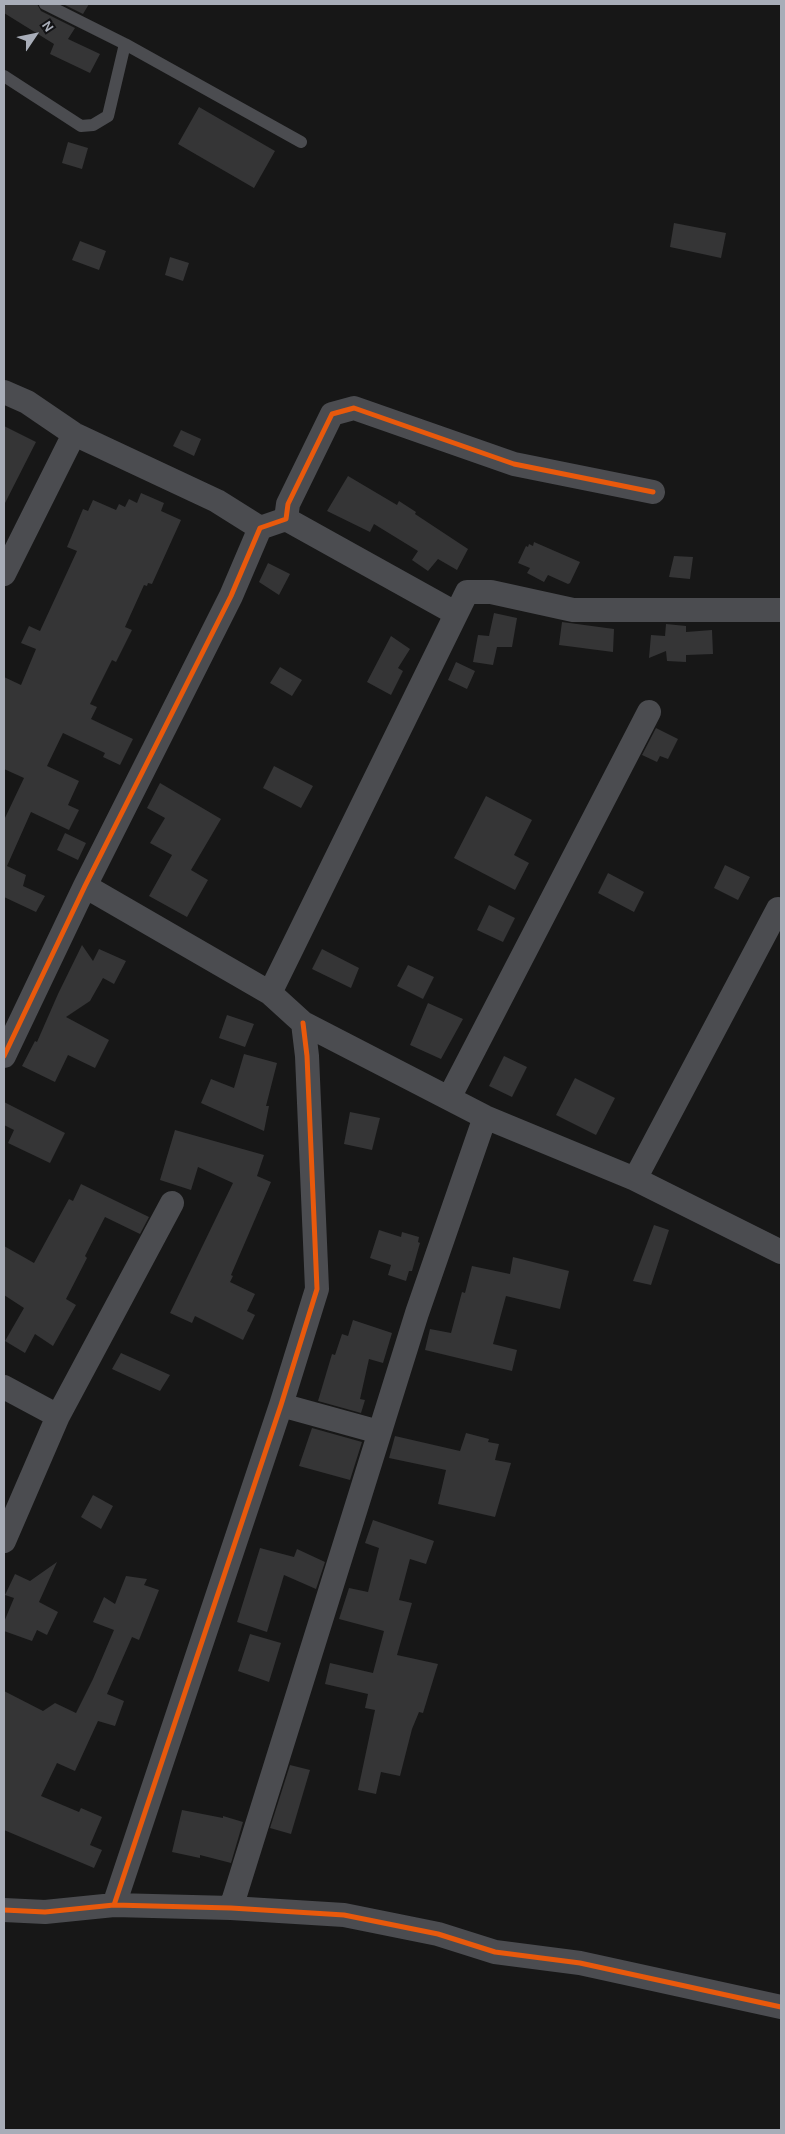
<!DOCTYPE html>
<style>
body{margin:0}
#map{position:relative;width:785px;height:2134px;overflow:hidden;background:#171717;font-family:Karla,sans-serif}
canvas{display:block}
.frame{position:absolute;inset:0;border:5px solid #a8adb8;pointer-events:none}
.north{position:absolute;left:10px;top:10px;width:50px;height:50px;-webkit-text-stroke:4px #111113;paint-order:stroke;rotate:56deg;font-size:14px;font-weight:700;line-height:20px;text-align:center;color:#a8adb8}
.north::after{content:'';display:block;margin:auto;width:18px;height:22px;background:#a8adb8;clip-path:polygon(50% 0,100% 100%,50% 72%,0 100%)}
</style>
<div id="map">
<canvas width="785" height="2134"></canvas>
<div class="frame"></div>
<div class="north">N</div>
</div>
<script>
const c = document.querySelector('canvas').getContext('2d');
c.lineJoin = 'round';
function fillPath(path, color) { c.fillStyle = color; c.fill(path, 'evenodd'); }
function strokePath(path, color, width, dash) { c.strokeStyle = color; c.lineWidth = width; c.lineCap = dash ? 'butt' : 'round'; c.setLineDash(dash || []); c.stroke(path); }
fillPath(new Path2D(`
 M 4,4 L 37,4 L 41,11 L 75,28 L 68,39 L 100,54 L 90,73 L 50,54 L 54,44 L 4,13 Z
 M 63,4 L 89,4 L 83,14 Z
 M 199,107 L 275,151 L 254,188 L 178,144 Z
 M 68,142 L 88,148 L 82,169 L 62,163 Z
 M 674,223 L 726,233 L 721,258 L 670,247 Z
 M 80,241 L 106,251 L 99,270 L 72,260 Z
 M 170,257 L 189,263 L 183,281 L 165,275 Z
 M 4,426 L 36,442 L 4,505 Z
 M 181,430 L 201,439 L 194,456 L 173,446 Z
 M 348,476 L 397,505 L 399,501 L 416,512 L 415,514 L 468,549 L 457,570 L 438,559 L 428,571 L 412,560 L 418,551 L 374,524 L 370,532 L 327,511 Z
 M 141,493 L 164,503 L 161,511 L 181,520 L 152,584 L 148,583 L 147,586 L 144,585 L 125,627 L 132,630 L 116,662 L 112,660 L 90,704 L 97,707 L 91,719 L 133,739 L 120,765 L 103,757 L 105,753 L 63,733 L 47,766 L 79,781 L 68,805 L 79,810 L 69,830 L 31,812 L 7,866 L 26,875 L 23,886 L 45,896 L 36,912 L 4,897 L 4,820 L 24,778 L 4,769 L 4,677 L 21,685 L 36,649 L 21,643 L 29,626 L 40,631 L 77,551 L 67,547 L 83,509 L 88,511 L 93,500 L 116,510 L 119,504 L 125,507 L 129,499 L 137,503 Z
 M 534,542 L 580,562 L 570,583 L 568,584 L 548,575 L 544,582 L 527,573 L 530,568 L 518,563 L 526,546 L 528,547 L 529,544 L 533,546 Z
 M 674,556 L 693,557 L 690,579 L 669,577 Z
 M 268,563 L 290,574 L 279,595 L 259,582 Z
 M 494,613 L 517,618 L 512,647 L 497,647 L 493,665 L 473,662 L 478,635 L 489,636 Z
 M 562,622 L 614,629 L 613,652 L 559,645 Z
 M 666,624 L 686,626 L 686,632 L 712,630 L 713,654 L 686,655 L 686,662 L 667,661 L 666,651 L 649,658 L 651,635 L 665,636 Z
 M 391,636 L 410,649 L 398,668 L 403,671 L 391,695 L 367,682 Z
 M 456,662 L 475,671 L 467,689 L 448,680 Z
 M 280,667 L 302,680 L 292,696 L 270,683 Z
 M 656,728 L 678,739 L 668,759 L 660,756 L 657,762 L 642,755 Z
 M 274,766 L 313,786 L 301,808 L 263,788 Z
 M 160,783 L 221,819 L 191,870 L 208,880 L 187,917 L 149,896 L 172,855 L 150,843 L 165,818 L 147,808 Z
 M 486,796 L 532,820 L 514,855 L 529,863 L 515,890 L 454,858 Z
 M 65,833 L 86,843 L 78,860 L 57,850 Z
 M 725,865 L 750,877 L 738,900 L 714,888 Z
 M 608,873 L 644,892 L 634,912 L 598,893 Z
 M 489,905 L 515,918 L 503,942 L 477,930 Z
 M 82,945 L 93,961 L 99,949 L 126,961 L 114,984 L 103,978 L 90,1001 L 66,1017 L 109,1040 L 95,1068 L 68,1055 L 55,1082 L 22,1066 L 35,1041 L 37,1042 L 58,994 Z
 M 322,949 L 359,968 L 351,988 L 312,969 Z
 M 408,965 L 434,977 L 423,999 L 397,986 Z
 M 428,1003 L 463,1019 L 441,1059 L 410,1045 Z
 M 227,1015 L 254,1024 L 245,1047 L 219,1038 Z
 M 244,1054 L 277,1063 L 266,1106 L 269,1106 L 264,1131 L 201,1103 L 211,1079 L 234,1088 Z
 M 504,1056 L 527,1067 L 512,1097 L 489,1086 Z
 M 575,1078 L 615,1098 L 596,1135 L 556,1115 Z
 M 4,1102 L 65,1133 L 50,1163 L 8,1143 L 14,1130 L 4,1125 Z
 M 350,1112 L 380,1118 L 372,1150 L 344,1144 Z
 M 175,1130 L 264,1155 L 257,1176 L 271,1182 L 231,1275 L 233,1276 L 230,1282 L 255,1294 L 247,1311 L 255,1315 L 243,1340 L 195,1316 L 192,1323 L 170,1313 L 233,1183 L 198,1167 L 191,1190 L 160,1180 Z
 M 81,1184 L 149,1217 L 140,1234 L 105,1217 L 85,1256 L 87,1258 L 66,1299 L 76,1305 L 53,1346 L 35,1334 L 25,1353 L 5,1341 L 24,1308 L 4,1295 L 4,1246 L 34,1263 L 69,1199 L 73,1201 Z
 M 654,1225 L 669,1230 L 651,1285 L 633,1281 Z
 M 379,1230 L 401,1237 L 402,1232 L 419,1237 L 418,1242 L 420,1243 L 412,1271 L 409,1271 L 406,1281 L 388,1275 L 391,1265 L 370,1258 Z
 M 513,1257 L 569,1271 L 560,1309 L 506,1296 L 493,1344 L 517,1350 L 512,1371 L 425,1350 L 430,1329 L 451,1333 L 462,1292 L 465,1293 L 472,1266 L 510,1274 Z
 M 353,1320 L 392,1333 L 383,1363 L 369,1359 L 360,1399 L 365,1400 L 361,1413 L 318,1401 L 332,1354 L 335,1355 L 342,1334 L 348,1336 Z
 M 121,1353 L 170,1375 L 160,1391 L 112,1369 Z
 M 312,1428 L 362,1442 L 350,1480 L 299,1466 Z
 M 466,1433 L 489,1439 L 488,1442 L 499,1444 L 495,1460 L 511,1463 L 495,1517 L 438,1504 L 446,1470 L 389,1458 L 395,1436 L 460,1451 Z
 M 93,1495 L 113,1506 L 101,1529 L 81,1517 Z
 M 373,1520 L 434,1541 L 426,1564 L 410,1559 L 399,1600 L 412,1603 L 397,1655 L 438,1664 L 423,1713 L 419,1712 L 412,1729 L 400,1776 L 381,1772 L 376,1794 L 358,1790 L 375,1710 L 365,1708 L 368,1694 L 325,1684 L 330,1663 L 373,1673 L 384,1631 L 339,1619 L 349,1588 L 368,1592 L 379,1548 L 365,1543 Z
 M 260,1548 L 294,1557 L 297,1549 L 325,1562 L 316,1589 L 284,1575 L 267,1632 L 237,1622 Z
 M 57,1562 L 39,1602 L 58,1612 L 47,1635 L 37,1630 L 32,1641 L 4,1631 L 4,1622 L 14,1598 L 5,1595 L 15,1574 L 30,1581 Z
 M 126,1576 L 147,1579 L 144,1585 L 159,1590 L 139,1640 L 132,1637 L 107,1694 L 124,1701 L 115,1726 L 98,1721 L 75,1771 L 57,1763 L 41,1796 L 79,1812 L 81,1808 L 102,1817 L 90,1845 L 102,1850 L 94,1868 L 4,1830 L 4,1691 L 43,1711 L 55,1703 L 76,1713 L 93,1679 L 114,1630 L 93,1622 L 104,1597 L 115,1604 Z
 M 250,1634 L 281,1643 L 269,1682 L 238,1671 Z
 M 290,1765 L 310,1770 L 291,1834 L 270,1828 Z
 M 182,1810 L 223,1818 L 223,1816 L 243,1822 L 231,1863 L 200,1855 L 200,1858 L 172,1852 Z`), '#353536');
strokePath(new Path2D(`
 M 45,4 L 125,44 L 301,142
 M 4,76 L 81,126 L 93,125 L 108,116 L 125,44`), '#4b4c50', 12);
strokePath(new Path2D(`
 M 4,392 L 27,402 L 74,434 L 217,501 L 260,528
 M 286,519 L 455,613
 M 4,574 L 74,434
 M 85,886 L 270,993 L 303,1023 L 485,1117 L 635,1179 L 781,1252
 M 270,993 L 467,592 L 491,592 L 573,610 L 781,610
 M 4,1056 L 85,886 L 231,596 L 260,528 L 286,519 L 288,504 L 332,414 L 354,408 L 514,464 L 653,492
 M 449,1098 L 649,712
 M 635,1179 L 778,909
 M 4,1387 L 58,1416
 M 281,1405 L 379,1432
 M 4,1541 L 58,1416 L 172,1203
 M 114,1905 L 281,1405 L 317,1289 L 307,1056 L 303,1023
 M 231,1908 L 417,1313 L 485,1117
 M 4,1910 L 45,1912 L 114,1905 L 231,1908 L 344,1915 L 438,1934 L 495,1952 L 580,1963 L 781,2007`), '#4b4c50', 24);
strokePath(new Path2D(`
 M 4,1056 L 85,886 L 231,596 L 260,528 L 286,519 L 288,504 L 332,414 L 354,408 L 514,464 L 653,492
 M 114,1905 L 281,1405 L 317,1289 L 307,1056 L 303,1023
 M 4,1910 L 45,1912 L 114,1905 L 231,1908 L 344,1915 L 438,1934 L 495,1952 L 580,1963 L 781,2007`), '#e8590c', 5);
</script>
